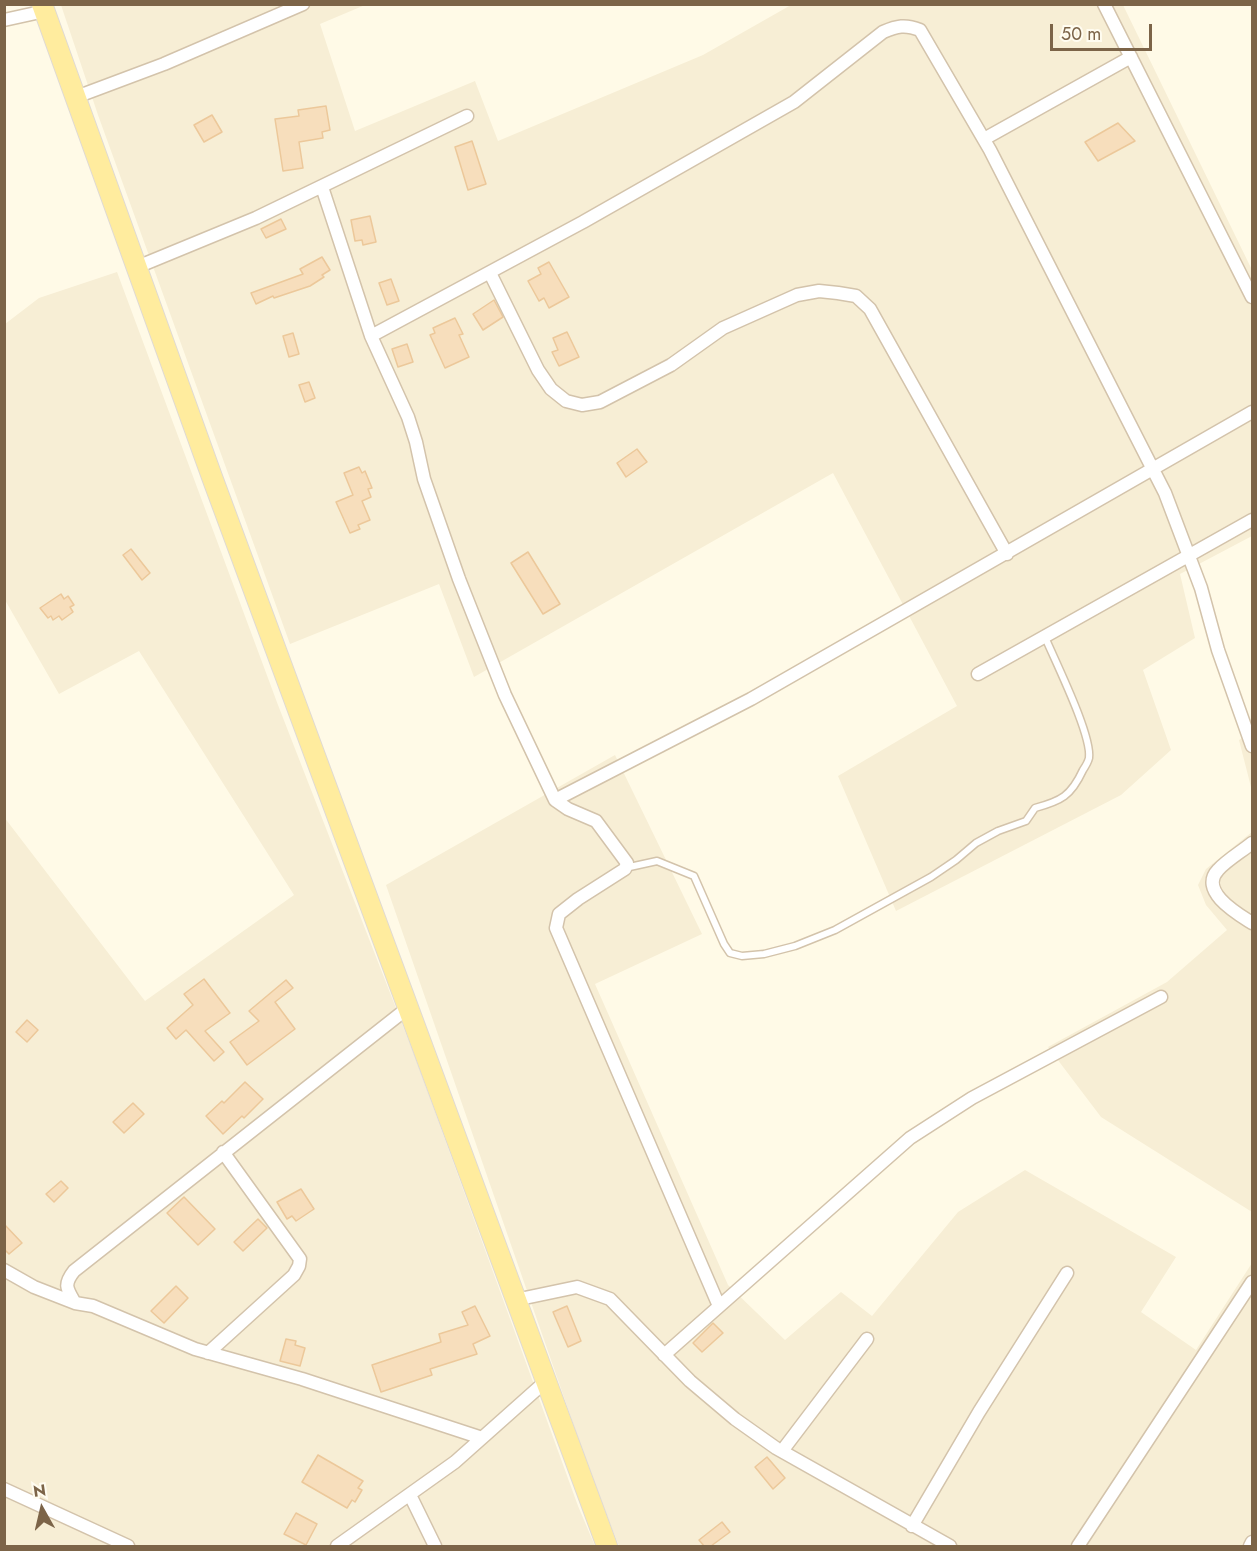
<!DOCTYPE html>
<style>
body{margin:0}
#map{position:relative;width:1257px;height:1551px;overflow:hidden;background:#fffae7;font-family:Jost,sans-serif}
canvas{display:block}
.frame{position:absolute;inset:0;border:6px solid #7c6448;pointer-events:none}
.north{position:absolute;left:12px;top:1479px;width:60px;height:60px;-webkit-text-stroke:4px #fffcf0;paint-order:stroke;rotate:352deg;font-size:16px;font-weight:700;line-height:24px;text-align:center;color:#7c6448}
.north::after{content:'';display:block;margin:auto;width:21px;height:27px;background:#7c6448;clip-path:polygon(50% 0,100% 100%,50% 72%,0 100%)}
.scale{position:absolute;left:1050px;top:24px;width:102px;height:27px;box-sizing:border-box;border:3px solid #7c6448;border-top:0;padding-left:8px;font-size:18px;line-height:21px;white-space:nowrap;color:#7c6448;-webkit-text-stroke:4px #fffcf0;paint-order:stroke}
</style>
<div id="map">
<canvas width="1257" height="1551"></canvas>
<div class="frame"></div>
<div class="north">N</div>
<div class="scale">50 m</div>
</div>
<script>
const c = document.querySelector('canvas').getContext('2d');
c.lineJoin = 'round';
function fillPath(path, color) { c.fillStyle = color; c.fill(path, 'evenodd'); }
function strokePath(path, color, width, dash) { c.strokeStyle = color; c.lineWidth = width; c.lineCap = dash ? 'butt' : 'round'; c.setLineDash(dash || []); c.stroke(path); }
fillPath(new Path2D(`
 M 61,5 L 365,5 L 320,24 L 355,131 L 475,81 L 498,141 L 703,55 L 791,5 L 1123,5 L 1252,270 L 1252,536 L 1180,574 L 1195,638 L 1143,670 L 1171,750 L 1121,795 L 896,911 L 838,776 L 957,706 L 833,473 L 474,677 L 439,584 L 290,644 L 98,115 Z
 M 117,272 L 278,705 L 415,1057 L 578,1506 L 595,1546 L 5,1546 L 4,817 L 145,1001 L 294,895 L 139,651 L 59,694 L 5,600 L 5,324 L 39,298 Z
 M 1252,733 L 1252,791 L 1239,740 Z
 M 615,755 L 702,934 L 595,984 L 728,1285 L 785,1340 L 841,1292 L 872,1316 L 958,1212 L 1025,1170 L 1176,1257 L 1141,1312 L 1196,1350 L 1252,1263 L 1252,1546 L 619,1546 L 591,1475 L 386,885 Z
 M 1252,832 L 1252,1212 L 1101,1117 L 1048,1047 L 1167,982 L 1227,930 L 1206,905 L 1198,885 L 1206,869 Z`), '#f7eed5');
const building = new Path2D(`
 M 326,106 L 330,130 L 322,132 L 323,138 L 299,142 L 303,168 L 283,171 L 275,119 L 299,116 L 298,110 Z
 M 212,115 L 222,132 L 204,142 L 194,125 Z
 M 1118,123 L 1135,141 L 1098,161 L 1085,142 Z
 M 472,141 L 486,184 L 468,190 L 455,147 Z
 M 370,216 L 376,242 L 363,245 L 362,240 L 355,241 L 351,220 Z
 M 281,219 L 286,229 L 266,238 L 261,229 Z
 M 322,257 L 330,270 L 322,275 L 324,277 L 310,286 L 274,298 L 273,296 L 256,304 L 251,293 L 303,274 L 300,269 Z
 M 549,262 L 569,297 L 549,308 L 544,298 L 539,301 L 528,281 L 541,274 L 538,268 Z
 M 391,279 L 399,301 L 387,305 L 379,283 Z
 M 494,300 L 503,317 L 483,330 L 473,314 Z
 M 455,318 L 463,334 L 459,335 L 469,357 L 445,368 L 430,335 L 435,333 L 433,328 Z
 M 567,332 L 579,357 L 559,366 L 552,352 L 558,350 L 553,338 Z
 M 293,333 L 299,354 L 289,357 L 283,336 Z
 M 407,344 L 413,362 L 398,367 L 392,349 Z
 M 309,382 L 315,398 L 305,402 L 299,385 Z
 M 637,449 L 647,462 L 626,477 L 617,463 Z
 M 359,467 L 362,473 L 365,471 L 372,488 L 368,489 L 371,497 L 362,501 L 370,520 L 358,525 L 360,529 L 350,533 L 336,502 L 353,495 L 344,473 Z
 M 131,549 L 150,573 L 142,580 L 123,555 Z
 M 528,552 L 560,604 L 543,614 L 511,563 Z
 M 61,594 L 64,599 L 68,596 L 74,605 L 70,607 L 73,612 L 62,620 L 59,616 L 53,620 L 51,616 L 48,618 L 40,608 Z
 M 204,979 L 230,1013 L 205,1031 L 224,1052 L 214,1061 L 186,1030 L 176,1039 L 167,1028 L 193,1005 L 184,994 Z
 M 286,980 L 293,988 L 275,1002 L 295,1029 L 247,1065 L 230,1042 L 259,1021 L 249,1011 Z
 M 27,1020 L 38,1030 L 27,1042 L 16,1032 Z
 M 245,1082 L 263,1099 L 244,1118 L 242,1116 L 223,1134 L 206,1116 L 222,1101 L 224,1103 Z
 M 133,1103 L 144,1114 L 124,1133 L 113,1122 Z
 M 61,1181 L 68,1188 L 54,1202 L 46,1194 Z
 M 301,1189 L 314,1209 L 296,1221 L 292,1216 L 287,1219 L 277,1202 Z
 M 184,1197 L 215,1229 L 198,1245 L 167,1213 Z
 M 258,1219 L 267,1228 L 243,1251 L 234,1242 Z
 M 4,1224 L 22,1243 L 9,1254 L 4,1249 Z
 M 176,1286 L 188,1298 L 164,1323 L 151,1311 Z
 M 475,1306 L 490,1336 L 473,1344 L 477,1354 L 430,1369 L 432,1375 L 381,1392 L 372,1365 L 441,1342 L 439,1334 L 468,1325 L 462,1312 Z
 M 567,1306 L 581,1341 L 568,1347 L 553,1312 Z
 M 713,1323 L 723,1333 L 702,1352 L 693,1343 Z
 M 286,1339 L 296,1341 L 295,1345 L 305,1348 L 300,1366 L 280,1361 Z
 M 318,1455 L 363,1481 L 358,1488 L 362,1490 L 355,1502 L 352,1500 L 347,1508 L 302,1482 Z
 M 767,1457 L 785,1478 L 773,1489 L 755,1467 Z
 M 296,1513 L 317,1524 L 306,1545 L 284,1534 Z
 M 722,1522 L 730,1532 L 711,1546 L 704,1546 L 699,1540 Z`);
fillPath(building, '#f7debc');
strokePath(building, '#ecc89a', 1.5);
const lane = new Path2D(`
 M 625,868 L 657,861 L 694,876 L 724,944 L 730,953 L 742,956 L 764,954 L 795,946 L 835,930 L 931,877 L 956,860 L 976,843 L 998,831 L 1026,821 L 1035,808 C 1061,801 1071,796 1083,770 C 1085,767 1088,762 1089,758 C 1092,735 1055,661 1045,637`);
const street = new Path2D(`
 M 1104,4 L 1252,297
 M 4,20 L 45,11
 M 76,97 L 164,64 L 303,4
 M 984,139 L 1131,57
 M 322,187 L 371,336 L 408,417 L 416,442 L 424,479 L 459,579 L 505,695 L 555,800 L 568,809 L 596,821 L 627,863 L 625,869 L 578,899 L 559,914 L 556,928 L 719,1306
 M 137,267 L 256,218 L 467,116
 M 490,273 L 538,370 L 551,389 L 566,401 L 582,405 L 600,402 L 671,365 L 723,328 L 797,295 L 819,291 L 838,293 L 856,296 L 870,309 L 1007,554
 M 371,336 L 583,222 L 794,102 L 883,32 C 897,26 905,24 920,30 L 990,150 L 1165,493 L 1201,588 L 1218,650 L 1252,746
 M 978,674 L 1252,520
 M 555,800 L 751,699 L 1252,412
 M 1252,843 C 1241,852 1227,860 1218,870 C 1198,891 1238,914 1252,923
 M 409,1007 L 74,1271 C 63,1285 67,1289 75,1303 L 93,1306 L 195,1349 L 302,1379 L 482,1438
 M 4,1270 L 34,1287 L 75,1303
 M 515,1300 L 577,1287 L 610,1299 L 690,1381 L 735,1419 L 776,1448 L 950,1546
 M 208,1353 L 294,1275 L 299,1266 L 300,1259 L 223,1152
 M 664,1355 L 910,1138 L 972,1098 L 1161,997
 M 782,1451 L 867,1339
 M 4,1489 L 128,1546
 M 410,1495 L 435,1546
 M 912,1526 L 979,1412 L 1067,1273
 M 337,1546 L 455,1462 L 546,1381
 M 1078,1546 L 1252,1282
 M 1250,1546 L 1252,1542`);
const primary = new Path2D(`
 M 42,4 L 212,477 L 607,1546`);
strokePath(lane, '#d3c3ab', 9);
strokePath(street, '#d3c3ab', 15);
strokePath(primary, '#e0dad3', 22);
strokePath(lane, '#fff', 6);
strokePath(street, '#fff', 12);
strokePath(primary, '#ffec9e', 20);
</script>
